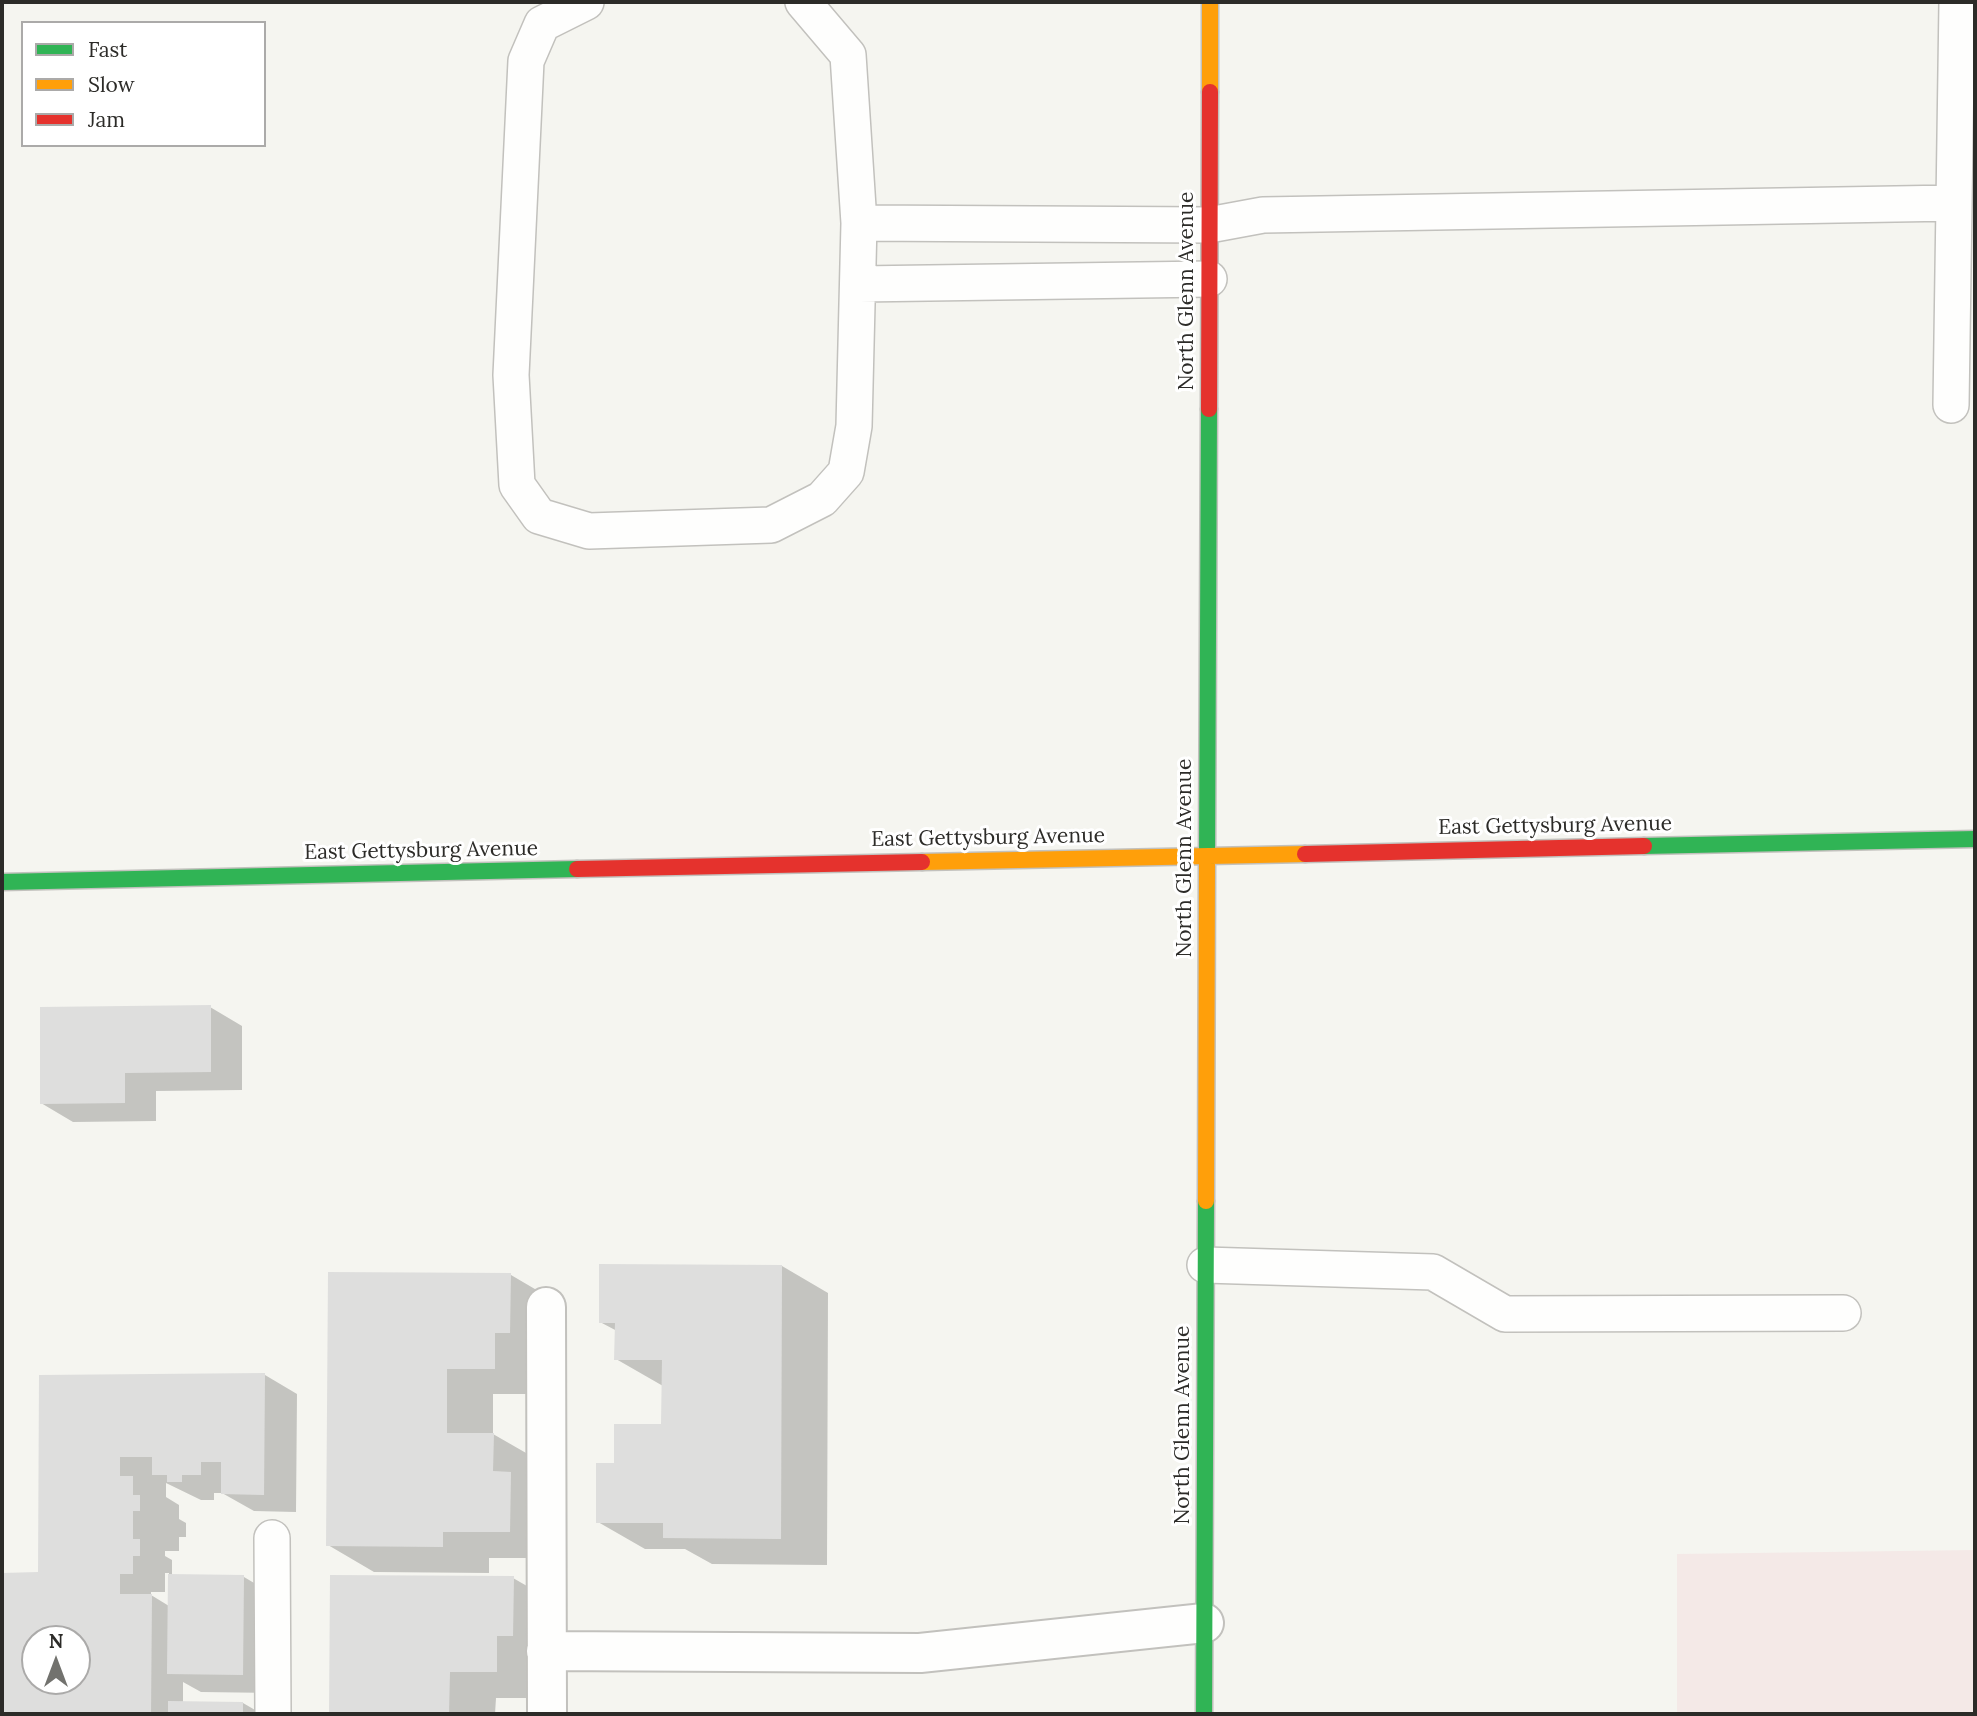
<!DOCTYPE html>
<style>
body{margin:0}
#map{position:relative;width:1977px;height:1716px;overflow:hidden;background:#f5f5f0;font-family:Lora,serif}
canvas{display:block}
.frame{position:absolute;inset:0;border:4px solid #2c2b28;pointer-events:none}
.legend{position:absolute;left:21px;top:21px;width:245px;height:126px;box-sizing:border-box;background:#fff;border:2px solid #abaaa9;margin:0;padding:9px 12px;list-style:none;font-size:21px;color:#2c2b28}
.legend li{display:flex;align-items:center;gap:14px;height:35px}
.legend b{width:35px;border:2px solid #abaaa9}
.north{position:absolute;left:21px;top:1625px;width:70px;height:70px;box-sizing:border-box;background:#fff;border:2px solid #abaaa9;border-radius:50%;rotate:0deg;font-size:19px;font-weight:700;line-height:28px;text-align:center;color:#2c2b28}
.north::after{content:'';display:block;margin:auto;width:24px;height:32px;background:#72726e;clip-path:polygon(50% 0,100% 100%,50% 72%,0 100%)}
</style>
<div id="map">
<canvas width="1977" height="1716"></canvas>
<div class="frame"></div>
<ul class="legend">
<li><b style="height:9px;background:#30b455"></b>Fast</li>
<li><b style="height:9px;background:#ff9f0a"></b>Slow</li>
<li><b style="height:9px;background:#e5322d"></b>Jam</li>
</ul>
<div class="north">N</div>
</div>
<script>
const c = document.querySelector('canvas').getContext('2d');
c.lineJoin = 'round';
function fillPath(path, color) { c.fillStyle = color; c.fill(path, 'evenodd'); }
function strokePath(path, color, width, dash) { c.strokeStyle = color; c.lineWidth = width; c.lineCap = dash ? 'butt' : 'round'; c.setLineDash(dash || []); c.stroke(path); }
function drawText(font, color, halo, rows, align = 'center') {
  c.font = font + ' Lora,serif'; c.lineWidth = 6; c.setLineDash([]); c.textBaseline = 'middle'; c.strokeStyle = halo; c.fillStyle = color; for (const [text, x, y, turn = 0] of rows) {
    c.save(); c.translate(x, y); c.rotate((+turn || 0) * Math.PI / 180); c.textAlign = isNaN(turn) ? turn : align; if (halo) c.strokeText(text, 0, 0); c.fillText(text, 0, 0); c.restore();
  }
}
fillPath(new Path2D(`
 M 1975,1550 L 1975,1714 L 1677,1714 L 1677,1554 Z`), '#f4e9e7');
fillPath(new Path2D(`
 M 210,1007 L 242,1026 L 242,1090 L 156,1091 L 156,1121 L 73,1122 L 41,1103 Z
 M 782,1266 L 828,1293 L 827,1565 L 712,1564 L 685,1549 L 645,1549 L 598,1522 L 616,1464 L 663,1426 L 663,1386 L 616,1359 L 617,1331 L 600,1322 Z
 M 330,1274 L 511,1275 L 557,1302 L 541,1394 L 493,1394 L 493,1434 L 540,1461 L 557,1558 L 489,1558 L 489,1573 L 374,1572 L 328,1545 Z
 M 265,1375 L 297,1394 L 296,1512 L 254,1511 L 222,1493 L 214,1493 L 214,1500 L 201,1500 L 166,1483 L 166,1497 L 179,1505 L 179,1519 L 186,1523 L 186,1537 L 179,1537 L 179,1551 L 165,1551 L 165,1556 L 172,1560 L 172,1576 L 244,1577 L 276,1596 L 275,1693 L 201,1692 L 183,1682 L 183,1703 L 243,1703 L 262,1714 L 2,1714 L 2,1574 L 37,1574 L 40,1577 L 41,1377 ZM 165,1573 L 169,1573 L 169,1606 L 151,1595 L 151,1592 L 165,1592 ZM 35,1639 L 77,1639 L 77,1681 L 35,1681 Z
 M 332,1577 L 513,1578 L 560,1605 L 543,1698 L 496,1698 L 495,1714 L 331,1714 Z`), '#0003');
fillPath(new Path2D(`
 M 211,1005 L 211,1072 L 125,1073 L 125,1103 L 40,1104 L 40,1007 Z
 M 599,1264 L 782,1265 L 781,1539 L 663,1538 L 663,1523 L 596,1523 L 596,1463 L 614,1463 L 614,1424 L 661,1424 L 662,1360 L 614,1360 L 615,1323 L 599,1323 Z
 M 328,1272 L 511,1273 L 510,1333 L 495,1333 L 495,1369 L 447,1369 L 447,1433 L 494,1433 L 493,1471 L 511,1472 L 510,1532 L 443,1532 L 443,1547 L 326,1546 Z
 M 265,1373 L 264,1495 L 221,1494 L 221,1462 L 201,1462 L 201,1475 L 182,1475 L 182,1482 L 167,1482 L 167,1475 L 152,1475 L 152,1457 L 120,1457 L 120,1476 L 133,1476 L 133,1495 L 140,1495 L 140,1511 L 133,1511 L 133,1539 L 140,1539 L 140,1556 L 133,1556 L 133,1574 L 120,1574 L 120,1594 L 152,1594 L 151,1714 L 2,1714 L 2,1573 L 38,1572 L 39,1375 ZM 35,1639 L 77,1639 L 77,1681 L 35,1681 Z
 M 168,1574 L 244,1575 L 243,1675 L 167,1674 Z
 M 330,1575 L 514,1576 L 513,1636 L 497,1636 L 497,1672 L 450,1672 L 449,1714 L 329,1714 Z
 M 168,1701 L 243,1702 L 243,1714 L 168,1714 Z`), '#dededd');
const lane = new Path2D(`
 M 586,2 L 542,24 L 526,61 L 511,375 L 517,485 L 539,516 L 589,531 L 771,525 L 822,499 L 846,472 L 854,426 L 859,223 L 848,55 L 803,2
 M 859,223 L 1209,225 L 1263,215 L 1953,203
 M 859,284 L 1209,279
 M 1951,405 L 1957,2
 M 1205,1265 L 1433,1272 L 1505,1314 L 1843,1313
 M 272,1538 L 273,1714`);
const street = new Path2D(`
 M 546,1307 L 547,1714
 M 546,1651 L 920,1653 L 1204,1623`);
const fast = new Path2D(`
 M 1644,846 L 1975,839
 M 1207,860 L 1209,409
 M 2,882 L 577,869
 M 1204,1714 L 1206,1201`);
const slow = new Path2D(`
 M 1210,92 L 1210,2
 M 922,862 L 1305,854
 M 1206,1201 L 1207,860`);
const jam = new Path2D(`
 M 1209,409 L 1210,92
 M 1305,854 L 1644,846
 M 577,869 L 922,862`);
strokePath(lane, '#c2c1bd', 38);
strokePath(street, '#c2c1bd', 42);
strokePath(fast, '#c2c1bd', 19);
strokePath(slow, '#c2c1bd', 19);
strokePath(jam, '#c2c1bd', 19);
strokePath(lane, '#fefefd', 35);
strokePath(street, '#fefefd', 38);
strokePath(fast, '#30b455', 16);
strokePath(slow, '#ff9f0a', 16);
strokePath(jam, '#e5322d', 16);
drawText('21px', '#2c2b28', '#fff', [
 ["North Glenn Avenue",1187,291,-90],
 ["East Gettysburg Avenue",1555,826,-1],
 ["East Gettysburg Avenue",988,838,-1],
 ["East Gettysburg Avenue",421,851,-1],
 ["North Glenn Avenue",1185,858,-90],
 ["North Glenn Avenue",1183,1425,-90]
]);
</script>
